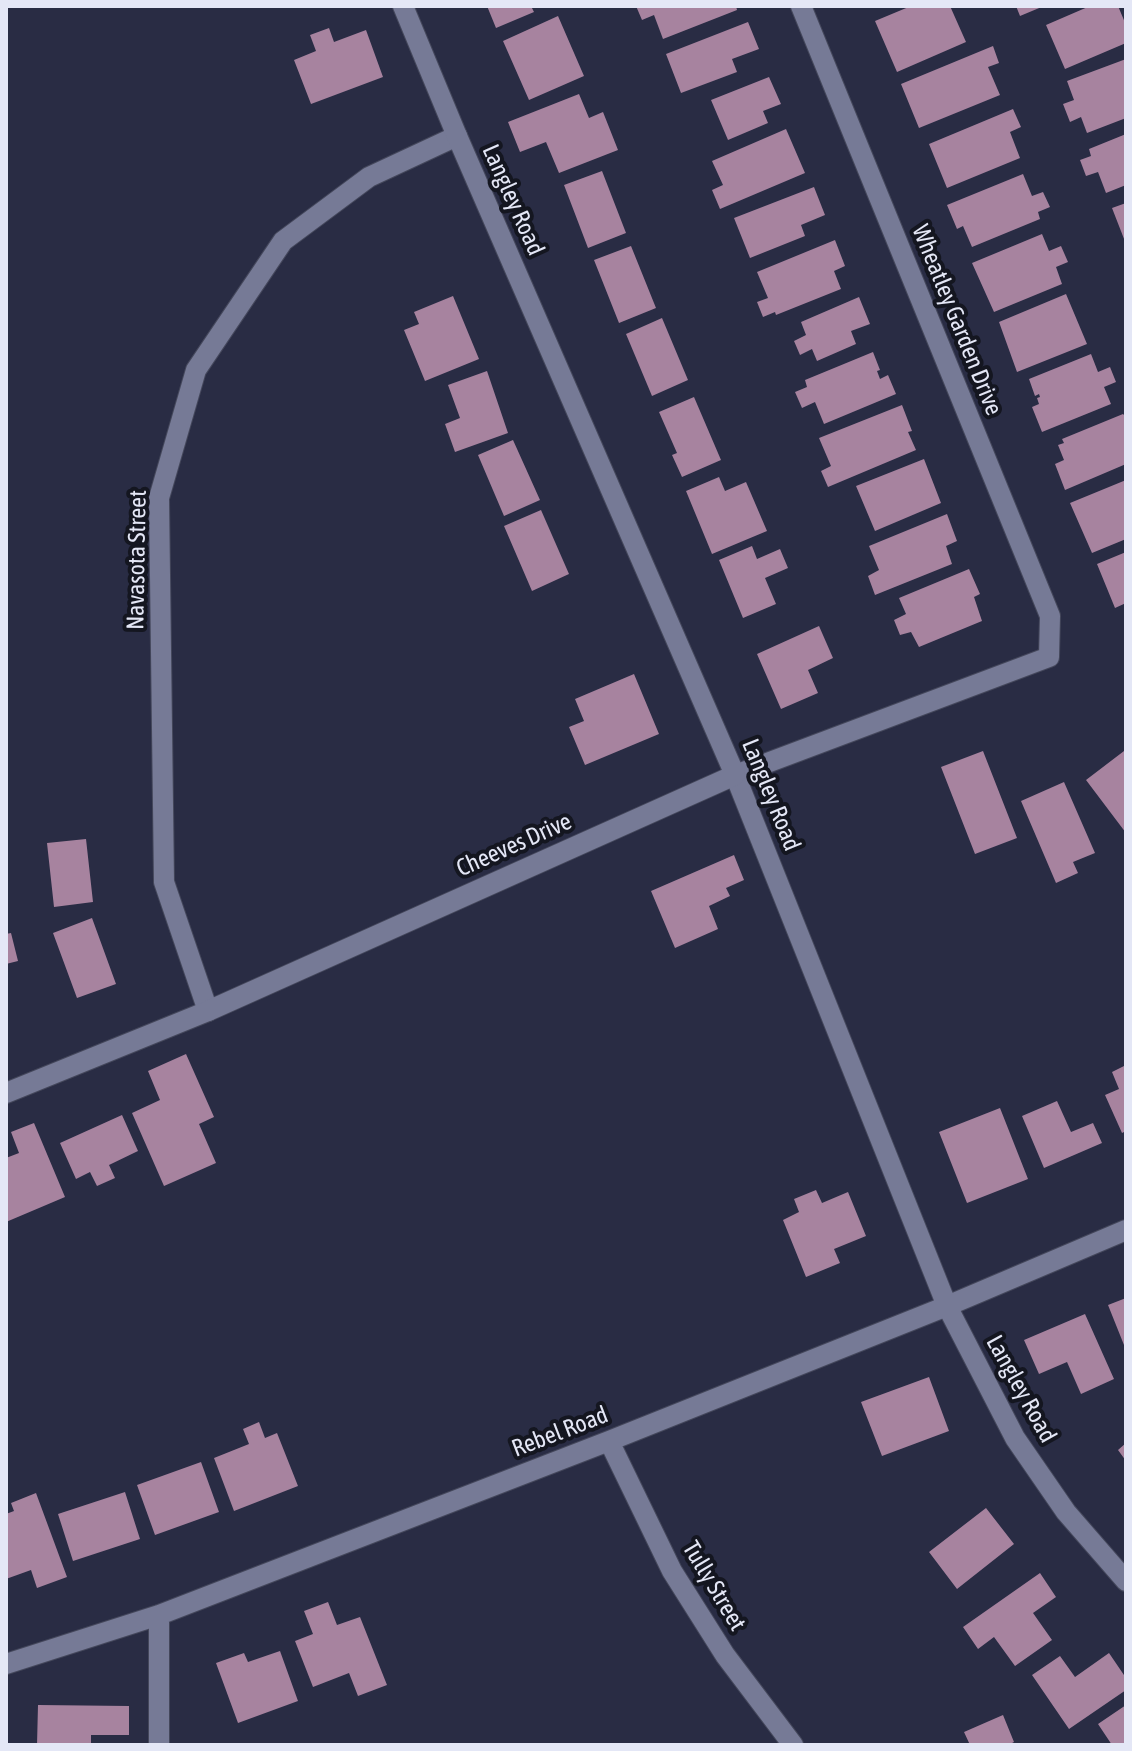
<!DOCTYPE html>
<style>
body{margin:0}
#map{position:relative;width:1132px;height:1751px;overflow:hidden;background:#292c44;font-family:"Asap Condensed",sans-serif}
canvas{display:block}
.frame{position:absolute;inset:0;border:8px solid #e4e7f6;pointer-events:none}
</style>
<div id="map">
<canvas width="1132" height="1751"></canvas>
<div class="frame"></div>
</div>
<script>
const c = document.querySelector('canvas').getContext('2d');
c.lineJoin = 'round';
function fillPath(path, color) { c.fillStyle = color; c.fill(path, 'evenodd'); }
function strokePath(path, color, width, dash) { c.strokeStyle = color; c.lineWidth = width; c.lineCap = dash ? 'butt' : 'round'; c.setLineDash(dash || []); c.stroke(path); }
function drawText(font, color, halo, rows, align = 'center') {
  c.font = font + ' "Asap Condensed",sans-serif'; c.lineWidth = 8; c.setLineDash([]); c.textBaseline = 'middle'; c.strokeStyle = halo; c.fillStyle = color; for (const [text, x, y, turn = 0] of rows) {
    c.save(); c.translate(x, y); c.rotate((+turn || 0) * Math.PI / 180); c.textAlign = isNaN(turn) ? turn : align; if (halo) c.strokeText(text, 0, 0); c.fillText(text, 0, 0); c.restore();
  }
}
fillPath(new Path2D(`
 M 487,6 L 531,6 L 534,12 L 496,28 Z
 M 636,6 L 736,6 L 737,10 L 663,39 L 654,15 L 642,20 Z
 M 911,6 L 950,6 L 966,42 L 897,72 L 875,21 Z
 M 1016,6 L 1044,6 L 1020,16 Z
 M 1090,6 L 1118,6 L 1126,25 L 1126,43 L 1065,69 L 1046,25 Z
 M 558,16 L 584,76 L 529,100 L 503,41 Z
 M 748,22 L 759,49 L 732,59 L 737,72 L 681,93 L 666,54 Z
 M 329,28 L 334,42 L 366,30 L 383,77 L 311,104 L 294,60 L 316,51 L 310,35 Z
 M 993,46 L 999,63 L 988,67 L 1000,95 L 919,128 L 901,84 Z
 M 1126,59 L 1126,118 L 1087,133 L 1081,117 L 1070,122 L 1063,104 L 1074,100 L 1067,81 Z
 M 769,77 L 781,104 L 763,111 L 768,123 L 728,140 L 711,100 Z
 M 579,94 L 589,118 L 603,112 L 618,150 L 559,173 L 546,142 L 520,152 L 508,122 Z
 M 1013,109 L 1021,127 L 1010,132 L 1020,158 L 947,188 L 929,144 Z
 M 786,129 L 805,173 L 720,209 L 712,190 L 723,185 L 712,161 Z
 M 1126,134 L 1126,185 L 1106,193 L 1098,172 L 1086,176 L 1080,160 L 1091,156 L 1089,149 Z
 M 602,171 L 626,233 L 588,248 L 564,185 Z
 M 1023,174 L 1032,196 L 1043,192 L 1050,207 L 1038,212 L 1040,219 L 972,247 L 963,226 L 957,229 L 947,205 Z
 M 814,187 L 825,215 L 801,225 L 805,236 L 750,258 L 734,218 Z
 M 1126,203 L 1126,244 L 1112,208 Z
 M 1042,234 L 1049,251 L 1061,246 L 1068,262 L 1056,267 L 1062,284 L 994,312 L 972,263 Z
 M 835,240 L 845,266 L 834,271 L 841,289 L 776,315 L 775,312 L 763,317 L 757,302 L 768,298 L 757,272 Z
 M 631,246 L 656,308 L 619,323 L 594,260 Z
 M 1066,294 L 1087,344 L 1017,372 L 999,322 Z
 M 453,296 L 479,359 L 425,381 L 404,330 L 419,324 L 414,312 Z
 M 859,297 L 870,324 L 851,331 L 856,344 L 817,361 L 812,349 L 800,355 L 794,341 L 806,335 L 801,322 Z
 M 662,318 L 688,380 L 652,396 L 626,334 Z
 M 873,352 L 880,370 L 877,371 L 880,379 L 888,375 L 896,394 L 824,424 L 815,402 L 802,408 L 795,392 L 807,387 L 805,380 Z
 M 1091,354 L 1098,372 L 1110,367 L 1116,382 L 1104,387 L 1111,404 L 1042,432 L 1032,407 L 1039,404 L 1037,398 L 1040,397 L 1039,394 L 1035,396 L 1029,379 Z
 M 487,371 L 508,433 L 455,452 L 445,424 L 460,418 L 448,385 Z
 M 694,397 L 721,460 L 682,477 L 672,455 L 677,453 L 659,412 Z
 M 902,405 L 912,431 L 908,432 L 916,450 L 828,487 L 821,471 L 831,466 L 819,438 Z
 M 1123,414 L 1126,417 L 1126,464 L 1065,490 L 1055,464 L 1064,460 L 1058,445 L 1064,443 L 1062,439 Z
 M 513,440 L 540,500 L 504,516 L 478,455 Z
 M 924,459 L 941,503 L 875,531 L 856,486 Z
 M 719,477 L 725,491 L 746,482 L 767,531 L 712,554 L 686,491 Z
 M 1126,480 L 1126,539 L 1092,553 L 1070,503 Z
 M 541,510 L 569,574 L 532,591 L 504,526 Z
 M 947,514 L 957,541 L 946,546 L 952,564 L 875,595 L 868,576 L 879,570 L 869,546 Z
 M 752,546 L 757,559 L 780,549 L 788,568 L 765,578 L 776,604 L 743,618 L 719,560 Z
 M 1126,552 L 1126,603 L 1115,608 L 1097,564 Z
 M 969,569 L 980,594 L 974,597 L 982,621 L 919,647 L 911,632 L 900,635 L 894,620 L 906,614 L 899,598 Z
 M 819,626 L 833,658 L 808,670 L 818,693 L 781,709 L 757,654 Z
 M 634,674 L 659,734 L 585,765 L 569,727 L 584,721 L 575,699 Z
 M 983,751 L 1017,838 L 975,854 L 941,767 Z
 M 1124,751 L 1126,754 L 1126,833 L 1086,780 Z
 M 1064,782 L 1095,853 L 1073,862 L 1078,873 L 1056,883 L 1021,801 Z
 M 86,839 L 93,902 L 54,907 L 47,843 Z
 M 734,855 L 744,880 L 726,888 L 730,896 L 709,906 L 718,929 L 675,948 L 651,891 Z
 M 92,918 L 116,984 L 77,998 L 53,933 Z
 M 11,933 L 18,961 L 6,964 L 6,934 Z
 M 186,1054 L 214,1117 L 199,1124 L 216,1163 L 164,1186 L 132,1113 L 160,1100 L 148,1071 Z
 M 1126,1065 L 1126,1131 L 1122,1133 L 1105,1095 L 1119,1089 L 1112,1072 Z
 M 1057,1101 L 1071,1132 L 1093,1123 L 1102,1143 L 1044,1168 L 1022,1116 Z
 M 1000,1108 L 1028,1179 L 967,1203 L 939,1132 Z
 M 122,1115 L 138,1151 L 109,1165 L 115,1178 L 97,1186 L 90,1172 L 76,1179 L 60,1143 Z
 M 34,1123 L 65,1197 L 6,1222 L 6,1158 L 19,1153 L 11,1132 Z
 M 816,1190 L 822,1203 L 848,1192 L 866,1236 L 834,1249 L 840,1263 L 806,1277 L 783,1220 L 799,1212 L 794,1199 Z
 M 1126,1298 L 1126,1350 L 1108,1305 Z
 M 1085,1314 L 1114,1379 L 1081,1394 L 1067,1362 L 1039,1374 L 1024,1340 Z
 M 929,1377 L 949,1431 L 882,1456 L 861,1402 Z
 M 259,1422 L 265,1438 L 277,1433 L 298,1486 L 234,1511 L 214,1458 L 249,1444 L 243,1429 Z
 M 1126,1443 L 1126,1461 L 1118,1450 Z
 M 201,1462 L 219,1512 L 155,1535 L 137,1485 Z
 M 125,1492 L 140,1539 L 73,1561 L 58,1514 Z
 M 36,1493 L 67,1577 L 37,1588 L 31,1570 L 6,1579 L 6,1514 L 14,1511 L 11,1503 Z
 M 986,1508 L 1014,1544 L 957,1589 L 929,1552 Z
 M 1040,1573 L 1056,1597 L 1033,1613 L 1052,1640 L 1015,1666 L 994,1637 L 978,1649 L 963,1627 Z
 M 328,1602 L 337,1625 L 360,1617 L 387,1685 L 358,1696 L 349,1673 L 313,1687 L 295,1641 L 313,1634 L 304,1611 Z
 M 280,1651 L 298,1701 L 238,1723 L 216,1663 L 244,1653 L 248,1662 Z
 M 1109,1653 L 1126,1678 L 1126,1690 L 1069,1729 L 1032,1675 L 1060,1656 L 1075,1677 Z
 M 38,1705 L 129,1706 L 129,1735 L 91,1735 L 91,1745 L 37,1745 Z
 M 1126,1705 L 1126,1745 L 1112,1745 L 1098,1724 Z
 M 1003,1715 L 1014,1742 L 1008,1745 L 970,1745 L 964,1732 Z`), '#a7839f');
const minor = new Path2D(`
 M 801,6 L 1050,616 L 1049,657 L 735,775 L 947,1306 L 1015,1438 L 1066,1512 L 1126,1581
 M 208,1011 L 164,882 L 159,498 L 196,370 L 283,241 L 369,177 L 457,136
 M 609,1441 L 672,1571 L 725,1655 L 793,1745
 M 159,1615 L 159,1745
 M 6,1664 L 159,1615 L 609,1441 L 947,1306 L 1126,1230`);
const tertiary = new Path2D(`
 M 6,1093 L 208,1011 L 735,775 L 457,136 L 403,6`);
strokePath(minor, '#44475b', 22);
strokePath(tertiary, '#44475b', 22);
strokePath(minor, '#767a96', 20);
strokePath(tertiary, '#767a96', 20);
drawText('24px', '#e4e7f6', '#141620', [
 ["Langley Road",513,200,66],
 ["Wheatley Garden Drive",957,320,68],
 ["Navasota Street",137,560,-89],
 ["Langley Road",771,795,68],
 ["Cheeves Drive",514,845,-24],
 ["Langley Road",1021,1389,61],
 ["Rebel Road",560,1432,-21],
 ["Tully Street",714,1586,59]
]);
</script>
